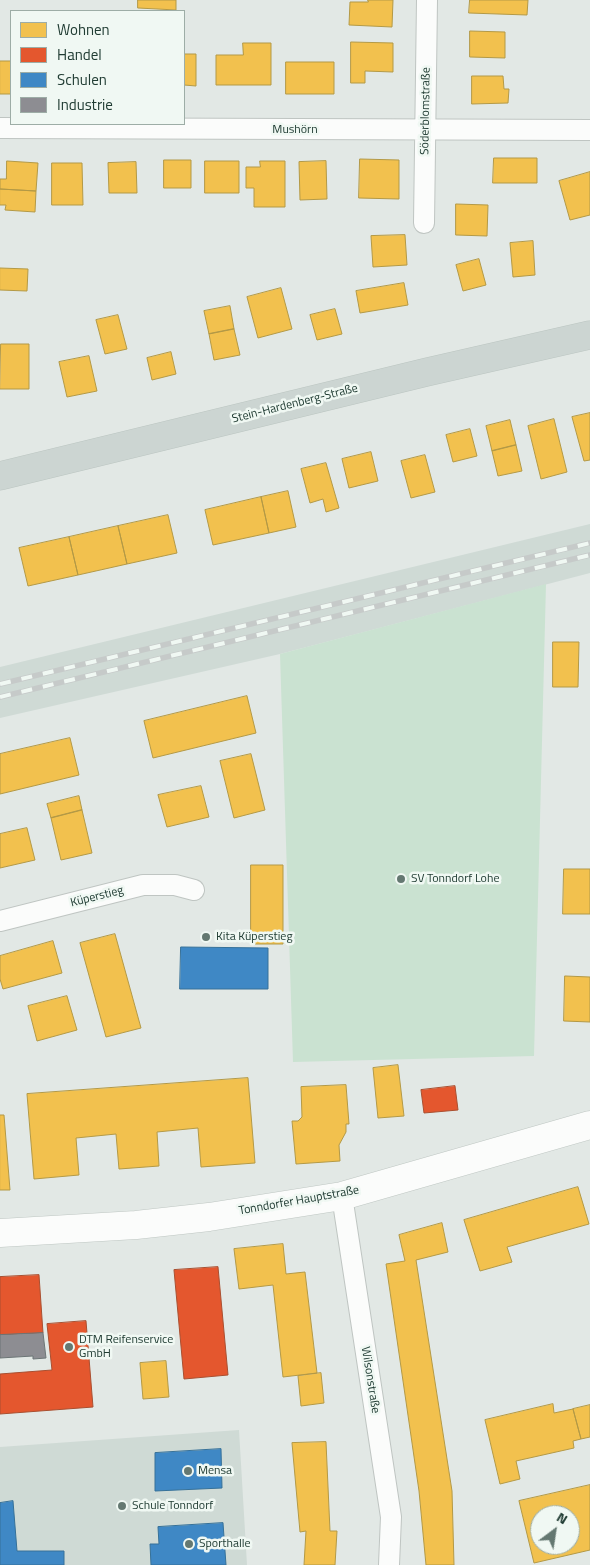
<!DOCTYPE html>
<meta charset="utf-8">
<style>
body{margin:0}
#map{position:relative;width:590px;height:1565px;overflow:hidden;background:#e2e8e5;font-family:"Titillium Web",sans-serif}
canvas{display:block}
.legend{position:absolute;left:10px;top:10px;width:175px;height:115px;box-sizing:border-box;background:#f0f8f3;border:1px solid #9dada6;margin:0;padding:6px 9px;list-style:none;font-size:15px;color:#203c33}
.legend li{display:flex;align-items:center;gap:10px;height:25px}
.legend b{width:25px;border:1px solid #9dada6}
.north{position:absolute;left:530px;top:1505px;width:50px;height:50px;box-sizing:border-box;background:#f0f8f3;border:1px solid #9dada6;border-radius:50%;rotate:31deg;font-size:14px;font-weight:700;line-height:20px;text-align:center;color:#203c33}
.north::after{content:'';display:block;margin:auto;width:18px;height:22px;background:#647871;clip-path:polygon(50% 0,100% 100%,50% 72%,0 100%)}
</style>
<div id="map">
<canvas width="590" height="1565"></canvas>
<ul class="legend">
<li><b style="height:14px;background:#f2c14e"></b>Wohnen</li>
<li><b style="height:14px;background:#e4572e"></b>Handel</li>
<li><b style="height:14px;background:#3f88c5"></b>Schulen</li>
<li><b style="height:14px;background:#8d8d92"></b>Industrie</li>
</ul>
<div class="north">N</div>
</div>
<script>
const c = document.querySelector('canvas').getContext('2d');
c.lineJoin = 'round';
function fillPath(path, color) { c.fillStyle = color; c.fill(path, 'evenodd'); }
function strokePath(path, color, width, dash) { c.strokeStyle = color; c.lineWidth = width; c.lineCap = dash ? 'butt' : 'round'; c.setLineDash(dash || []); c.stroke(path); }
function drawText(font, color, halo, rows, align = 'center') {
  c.font = font + ' "Titillium Web",sans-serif'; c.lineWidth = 5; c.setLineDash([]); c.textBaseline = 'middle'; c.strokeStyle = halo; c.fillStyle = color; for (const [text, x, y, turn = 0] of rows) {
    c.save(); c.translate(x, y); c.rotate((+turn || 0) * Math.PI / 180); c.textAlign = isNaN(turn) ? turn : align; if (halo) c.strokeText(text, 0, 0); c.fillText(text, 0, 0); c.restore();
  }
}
fillPath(new Path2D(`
 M 590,524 L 590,573 L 280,654 L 0,718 L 0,667 Z
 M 239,1430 L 247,1565 L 0,1565 L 0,1447 Z`), '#cfdad5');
fillPath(new Path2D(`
 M 546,584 L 534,1056 L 293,1062 L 280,654 Z`), '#cae2d1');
const homes = new Path2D(`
 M 138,0 L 176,0 L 176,10 L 138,8 Z
 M 368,0 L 393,0 L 392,27 L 349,25 L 350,2 L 368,2 Z
 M 470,0 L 528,0 L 527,15 L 469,13 Z
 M 470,31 L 505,32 L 505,58 L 470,57 Z
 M 351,42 L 393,43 L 393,72 L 365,71 L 365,83 L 351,83 Z
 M 243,43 L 271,43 L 271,85 L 216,85 L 216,55 L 243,55 Z
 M 184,54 L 196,54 L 196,86 L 184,85 Z
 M 0,61 L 11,61 L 11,94 L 0,94 Z
 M 286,62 L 334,62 L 334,94 L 286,94 Z
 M 472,76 L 503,76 L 504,89 L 509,89 L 508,103 L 472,104 Z
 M 494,158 L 537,158 L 537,183 L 493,183 Z
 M 360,159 L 399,160 L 399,199 L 359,198 Z
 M 164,160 L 191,160 L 191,188 L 164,188 Z
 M 7,161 L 38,163 L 36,191 L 0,189 L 0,179 L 6,179 Z
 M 205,161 L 239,161 L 239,193 L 205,193 Z
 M 260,161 L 285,161 L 285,207 L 254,207 L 254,188 L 246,188 L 246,167 L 260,167 Z
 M 326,161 L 327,199 L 300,200 L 299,162 Z
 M 136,162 L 137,193 L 109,193 L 108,163 Z
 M 52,163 L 82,163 L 83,205 L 52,205 Z
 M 590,172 L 590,215 L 570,220 L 559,181 Z
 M 0,189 L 36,191 L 35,212 L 5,210 L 6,205 L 0,205 Z
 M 456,204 L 488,205 L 487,236 L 456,235 Z
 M 405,235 L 407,265 L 373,267 L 371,236 Z
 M 533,241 L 535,275 L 513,277 L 510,243 Z
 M 479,259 L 486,285 L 463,291 L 456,265 Z
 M 0,268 L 28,269 L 27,291 L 0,290 Z
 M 404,283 L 408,305 L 360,313 L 356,291 Z
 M 281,288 L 292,329 L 258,338 L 247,297 Z
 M 230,306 L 234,329 L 209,334 L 204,311 Z
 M 335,309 L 342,334 L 317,340 L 310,315 Z
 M 118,315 L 127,349 L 105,354 L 96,320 Z
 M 234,329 L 240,355 L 214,360 L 209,334 Z
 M 1,344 L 29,344 L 29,389 L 0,389 Z
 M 171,352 L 176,374 L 152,380 L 147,358 Z
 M 89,356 L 97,391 L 67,397 L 59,362 Z
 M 590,413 L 590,460 L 584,461 L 572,417 Z
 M 554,419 L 567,472 L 541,479 L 528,426 Z
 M 510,420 L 516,445 L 492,451 L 486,426 Z
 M 470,429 L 477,456 L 453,462 L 446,435 Z
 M 516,445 L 522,471 L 498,476 L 492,451 Z
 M 371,452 L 378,481 L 349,488 L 342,459 Z
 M 425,455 L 435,492 L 411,498 L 401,461 Z
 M 326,463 L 339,508 L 326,512 L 323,499 L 310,503 L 301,469 Z
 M 288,491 L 296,527 L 269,533 L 261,497 Z
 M 261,497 L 269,533 L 213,545 L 205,510 Z
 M 168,515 L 177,553 L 127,564 L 118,526 Z
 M 118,526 L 127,564 L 78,575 L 69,537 Z
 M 69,537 L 78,575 L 28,586 L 19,548 Z
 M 553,642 L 579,642 L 578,687 L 553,687 Z
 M 247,696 L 256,733 L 153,758 L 144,721 Z
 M 70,738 L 79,775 L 0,794 L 0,754 Z
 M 251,754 L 265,810 L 234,818 L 220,761 Z
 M 201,786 L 209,817 L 167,827 L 158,795 Z
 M 79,796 L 82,810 L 51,818 L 47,804 Z
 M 82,810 L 92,853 L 61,860 L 51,818 Z
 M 27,828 L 35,860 L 0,868 L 0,834 Z
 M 251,865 L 283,865 L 283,944 L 251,944 Z
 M 564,869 L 590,869 L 590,914 L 563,914 Z
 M 115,934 L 141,1028 L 106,1037 L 80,943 Z
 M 53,941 L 62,973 L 3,989 L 0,979 L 0,956 Z
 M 565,976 L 590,977 L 590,1022 L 564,1021 Z
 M 67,996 L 77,1030 L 37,1041 L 28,1006 Z
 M 398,1065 L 404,1116 L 378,1118 L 373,1068 Z
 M 248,1078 L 255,1163 L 201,1167 L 198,1128 L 157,1132 L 159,1166 L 119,1169 L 116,1134 L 76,1138 L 79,1175 L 34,1179 L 27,1094 Z
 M 346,1085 L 349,1124 L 346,1124 L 346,1132 L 339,1145 L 340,1161 L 296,1164 L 292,1121 L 298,1121 L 302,1117 L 301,1087 Z
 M 0,1115 L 4,1115 L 10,1190 L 0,1190 Z
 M 578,1187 L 589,1224 L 507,1247 L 512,1262 L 480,1271 L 464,1220 Z
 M 442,1223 L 448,1252 L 416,1260 L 452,1491 L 454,1565 L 426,1565 L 419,1491 L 386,1264 L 405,1261 L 399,1235 Z
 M 283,1244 L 286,1274 L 305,1272 L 317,1373 L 283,1377 L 273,1285 L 239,1289 L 234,1249 Z
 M 166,1361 L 169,1397 L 143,1399 L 140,1363 Z
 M 321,1373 L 324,1403 L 301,1406 L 298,1376 Z
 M 553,1404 L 554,1413 L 573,1409 L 581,1439 L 573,1441 L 574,1448 L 516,1461 L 520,1479 L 500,1484 L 485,1420 Z
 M 590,1405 L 590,1437 L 581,1439 L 573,1409 Z
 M 326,1442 L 330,1531 L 337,1531 L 335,1565 L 304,1565 L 306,1531 L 300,1532 L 292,1443 Z
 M 590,1485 L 590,1550 L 534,1563 L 519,1501 ZM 540,1515 L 570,1515 L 570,1545 L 540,1545 Z`);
fillPath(homes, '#f2c14e');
strokePath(homes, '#b39946', 1);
const shops = new Path2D(`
 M 455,1086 L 458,1110 L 424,1113 L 421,1090 Z
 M 218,1267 L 228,1375 L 184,1379 L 174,1270 Z
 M 39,1275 L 43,1333 L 0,1335 L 0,1277 Z
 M 86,1321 L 93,1407 L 0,1414 L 0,1374 L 52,1370 L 47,1324 Z`);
fillPath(shops, '#e4572e');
strokePath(shops, '#a94f30', 1);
const schools = new Path2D(`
 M 181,947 L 268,948 L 268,989 L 180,989 Z
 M 221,1449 L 222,1488 L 155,1491 L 155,1453 Z
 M 13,1501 L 17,1551 L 64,1551 L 64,1565 L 0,1565 L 0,1503 Z
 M 223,1523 L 226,1565 L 151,1565 L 150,1544 L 159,1544 L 158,1527 Z`);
fillPath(schools, '#3f88c5');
strokePath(schools, '#367199', 1);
const industry = new Path2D(`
 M 43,1333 L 46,1358 L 33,1359 L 33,1356 L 0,1358 L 0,1335 Z`);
fillPath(industry, '#8d8d92');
strokePath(industry, '#6c7576', 1);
const street = new Path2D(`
 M 0,128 L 590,130
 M 424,223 L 427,0
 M 0,921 L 143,885 L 175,885 L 194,890
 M 342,1196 L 391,1517 L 389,1565`);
const secondary = new Path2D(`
 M 0,1233 L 136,1225 L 209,1217 L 342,1196 L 590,1125`);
const primary = new Path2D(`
 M 0,476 L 427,372 L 590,335`);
strokePath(street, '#bfc5c2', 22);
strokePath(secondary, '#bec6c2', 29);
strokePath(primary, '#bbc5c1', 29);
strokePath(street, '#fbfcfb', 20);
strokePath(secondary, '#fbfcfb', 28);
strokePath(primary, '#ccd5d2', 28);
const rail = new Path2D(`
 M 0,684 L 590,543
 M 0,697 L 590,555`);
strokePath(rail, '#c6cac9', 5.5);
strokePath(rail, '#f0f8f3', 4, [11]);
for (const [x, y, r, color] of [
 [401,879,5,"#647871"],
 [206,937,5,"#647871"],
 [69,1347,5,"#647871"],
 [188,1471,5,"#647871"],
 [122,1506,5,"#647871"],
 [189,1544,5,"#647871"]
]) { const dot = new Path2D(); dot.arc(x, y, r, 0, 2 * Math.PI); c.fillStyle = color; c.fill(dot); strokePath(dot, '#f0f8f3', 2); }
drawText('12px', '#203c33', '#f0f8f3', [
 ["Söderblomstraße",426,111,-89],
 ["Mushörn",295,130],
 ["Stein-Hardenberg-Straße",295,404,-14],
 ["Küperstieg",97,897,-14],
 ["Tonndorfer Hauptstraße",299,1201,-10],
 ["Wilsonstraße",370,1380,81]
]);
drawText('12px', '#203c33', '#f0f8f3', [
 ["SV Tonndorf Lohe",411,879],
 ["Kita Küperstieg",216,937],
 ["DTM Reifenservice",79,1340],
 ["GmbH",79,1354],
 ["Mensa",198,1471],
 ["Schule Tonndorf",132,1506],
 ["Sporthalle",199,1544]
], 'left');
</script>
